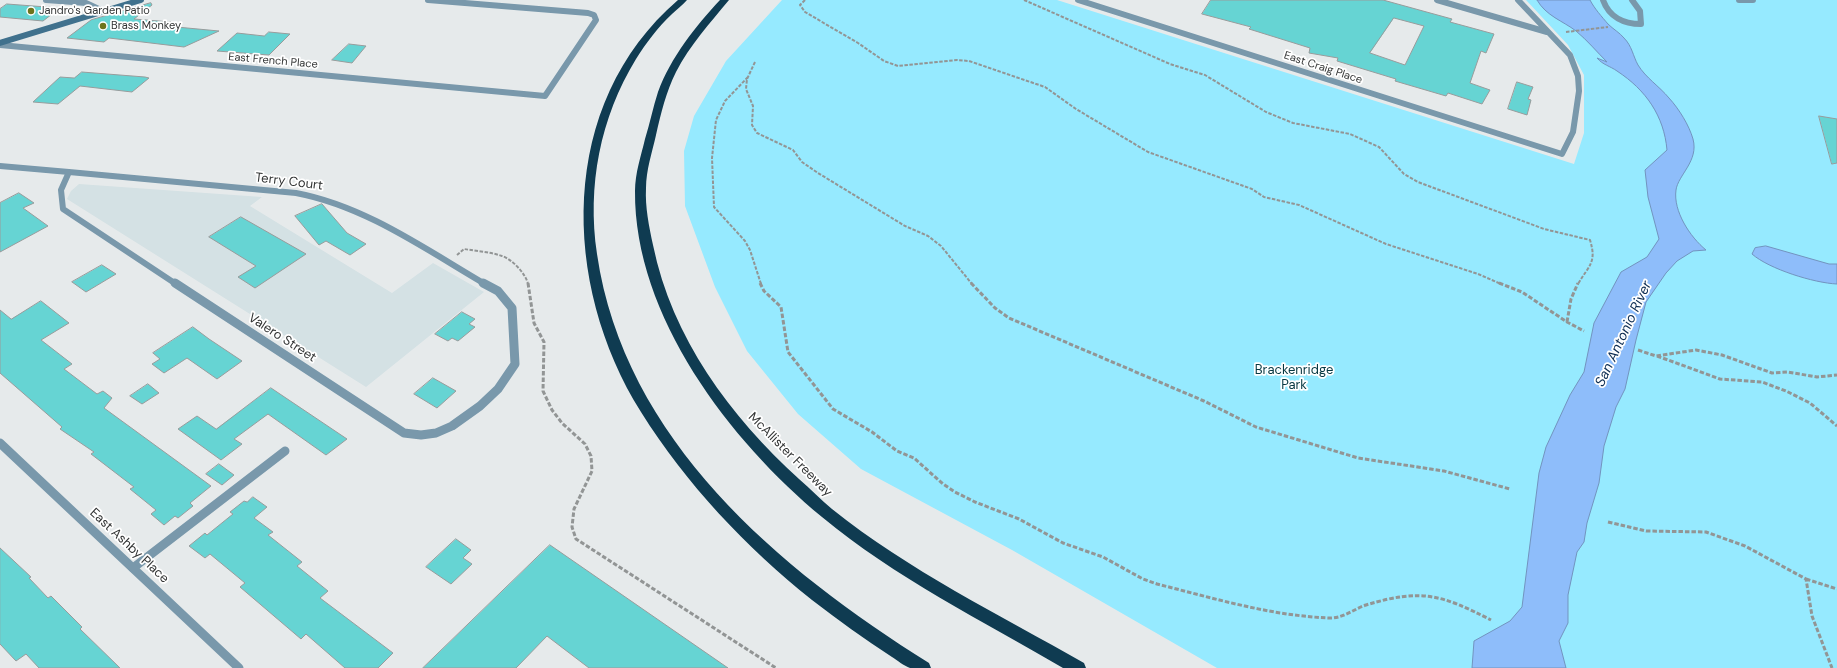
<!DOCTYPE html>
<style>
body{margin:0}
canvas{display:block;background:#e6eaeb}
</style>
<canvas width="1837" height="668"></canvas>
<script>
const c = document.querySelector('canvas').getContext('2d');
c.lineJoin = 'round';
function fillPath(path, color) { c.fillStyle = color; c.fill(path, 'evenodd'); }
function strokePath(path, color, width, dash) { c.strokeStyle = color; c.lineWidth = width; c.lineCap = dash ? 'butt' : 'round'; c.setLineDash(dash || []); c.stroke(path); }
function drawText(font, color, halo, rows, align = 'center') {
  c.font = font + ' "DM Sans",sans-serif'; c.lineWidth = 3.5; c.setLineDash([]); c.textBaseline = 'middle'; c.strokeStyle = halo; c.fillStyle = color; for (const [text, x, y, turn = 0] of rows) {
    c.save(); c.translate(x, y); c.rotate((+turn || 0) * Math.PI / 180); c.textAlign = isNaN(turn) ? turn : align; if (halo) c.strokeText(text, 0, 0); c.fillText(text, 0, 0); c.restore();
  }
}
fillPath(new Path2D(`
 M 79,184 L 262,197 L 250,206 L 392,293 L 433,263 L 484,292 L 366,387 L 67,199 L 71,191 Z`), '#d4e1e4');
fillPath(new Path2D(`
 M 782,0 L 1057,0 L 1574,164 L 1584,133 L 1584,75 L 1568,45 L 1526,0 L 1837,0 L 1837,668 L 1217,668 L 1012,550 L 861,469 L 798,414 L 747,351 L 715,287 L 685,206 L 684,151 L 694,116 L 726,61 Z`), '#96eaff');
const water = new Path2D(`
 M 1537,0 L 1590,0 C 1594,8 1602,17 1608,24 C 1613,29 1620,33 1624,38 C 1632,46 1633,56 1638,65 C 1646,78 1659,86 1669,98 C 1679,109 1689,125 1693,139 C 1699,161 1678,175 1676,190 C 1673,211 1690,237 1706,250 L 1693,251 L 1677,261 L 1666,273 L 1646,302 L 1636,340 L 1625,389 L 1616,407 L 1604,446 L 1599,483 L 1587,523 L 1584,542 L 1577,552 L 1568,595 L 1568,623 L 1559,641 L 1566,668 L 1472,668 L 1474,641 L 1510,621 L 1522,607 L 1539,473 L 1546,447 L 1570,395 L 1584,372 L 1594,323 L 1621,272 L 1647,257 L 1659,239 L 1648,197 L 1645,170 L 1667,150 C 1664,116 1646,90 1617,71 C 1610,66 1603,65 1597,58 L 1607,62 C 1597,52 1587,40 1576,31 C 1563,21 1546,16 1537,0 Z
 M 1766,246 L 1829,264 L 1837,264 L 1837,284 C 1814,283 1769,269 1752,254 L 1755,248 Z`);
fillPath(water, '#8ebdfa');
strokePath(water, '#7294bf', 1);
const building = new Path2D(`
 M 1211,0 L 1383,0 L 1452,19 L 1450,22 L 1494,34 L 1486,53 L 1481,51 L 1470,83 L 1490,90 L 1482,104 L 1448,93 L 1446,96 L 1395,81 L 1396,79 L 1337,61 L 1338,58 L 1309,53 L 1310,48 L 1249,29 L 1251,27 L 1202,14 ZM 1394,18 L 1424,26 L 1405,65 L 1370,53 Z
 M 151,3 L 152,5 L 134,19 L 171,22 L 166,26 L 219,31 L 184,47 L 109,38 L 104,42 L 67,38 L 91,20 Z
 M 7,4 L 60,8 L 43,21 L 0,17 L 0,9 Z
 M 269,32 L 290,34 L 269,55 L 217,51 L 237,33 L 264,36 Z
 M 349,44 L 366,46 L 352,63 L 332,60 Z
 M 82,72 L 145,77 L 149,78 L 132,92 L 80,86 L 58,104 L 33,102 L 60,77 L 74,78 Z
 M 1517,82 L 1533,87 L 1528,99 L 1531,100 L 1527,115 L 1508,109 Z
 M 1819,116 L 1837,119 L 1837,163 L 1832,164 Z
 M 19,193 L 34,203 L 23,208 L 48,226 L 0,252 L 0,203 Z
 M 322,204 L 347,233 L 366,244 L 350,255 L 326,241 L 319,245 L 295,216 Z
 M 241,217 L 306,254 L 255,288 L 238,277 L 256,266 L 209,237 Z
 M 102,265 L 116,274 L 86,292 L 72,282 Z
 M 41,301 L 69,323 L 41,340 L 72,364 L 64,369 L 97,394 L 103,391 L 112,398 L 104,408 L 211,486 L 190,503 L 193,506 L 178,518 L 175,516 L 164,525 L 151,514 L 156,510 L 130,489 L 134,487 L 91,454 L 94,452 L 60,429 L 62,427 L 0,373 L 0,310 L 11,319 Z
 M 462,312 L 475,319 L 469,324 L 475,327 L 458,341 L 452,338 L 448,341 L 435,334 Z
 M 193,327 L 209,339 L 242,361 L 217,379 L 187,358 L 164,373 L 152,364 L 160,359 L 153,353 Z
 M 433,378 L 456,391 L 437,408 L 414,394 Z
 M 148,384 L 159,393 L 142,404 L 130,396 Z
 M 271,388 L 347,439 L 326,455 L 268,414 L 234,439 L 242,444 L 221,460 L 178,429 L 197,416 L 216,429 Z
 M 219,464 L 234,475 L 222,485 L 206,474 Z
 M 253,497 L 267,507 L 254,518 L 273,532 L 268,535 L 302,562 L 297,566 L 328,591 L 320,598 L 393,653 L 378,668 L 345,668 L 306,634 L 301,639 L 240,587 L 245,583 L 210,554 L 205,558 L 189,546 L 205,533 L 207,535 L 233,514 L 230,512 L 244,501 L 247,502 Z
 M 456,539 L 471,550 L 463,558 L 472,564 L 451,584 L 426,567 Z
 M 550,545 L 728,668 L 589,668 L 547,636 L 516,668 L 423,668 Z
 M 0,548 L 31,577 L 29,578 L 48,598 L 51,596 L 82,627 L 80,629 L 120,668 L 39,668 L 26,654 L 16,661 L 0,644 Z`);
fillPath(building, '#66d4d3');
strokePath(building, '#989c9c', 1);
strokePath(new Path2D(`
 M 805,0 L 800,5 L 805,12 L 858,43 L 884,61 L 898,66 L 957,60 L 969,61 L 1045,87 L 1076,109 L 1148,152 L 1252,189 L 1264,197 L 1299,205 L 1386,244 L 1478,274 L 1501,284
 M 1024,0 L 1170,64 L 1205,75 L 1266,112 L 1293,123 L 1350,134 L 1379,147 L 1404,174 L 1418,182 L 1544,229 L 1590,240 C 1597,263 1589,265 1578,284
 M 1566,32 L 1608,27
 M 755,62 L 747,79 L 746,89 L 753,106 L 752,125 L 757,133 L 793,150 L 802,162 L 818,173 L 905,226 L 928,236 L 941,246 L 972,284
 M 748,77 L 725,101 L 716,120 L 712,158 L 714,207 L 745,241 L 750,250 L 761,284
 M 457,255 L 464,249 C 476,251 491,252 502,256 C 512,259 526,274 528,284`), '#929595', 2, [3.5, 1.5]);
strokePath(new Path2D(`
 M 528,283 L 534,323 L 544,342 L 543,391 L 552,410 L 562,423 L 585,444 L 591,456 L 592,471 L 574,509 L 572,527 L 576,539 L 776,668
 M 760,283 L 764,291 L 781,307 L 788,352 L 833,409 L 872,432 L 897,451 L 914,458 L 943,484 L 955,492 L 975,502 L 1019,519 L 1063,543 L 1103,557 L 1143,579 L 1157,584 C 1213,598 1271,616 1330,618 C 1344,618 1354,609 1366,605 C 1422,588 1442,595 1491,620
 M 971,283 L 995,308 L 1009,318 L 1204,401 L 1256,427 L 1358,458 L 1444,471 L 1510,489
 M 1499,283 L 1522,292 L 1567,322 L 1584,331
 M 1567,322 L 1571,299 L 1578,283
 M 1638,350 L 1656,356 L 1696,350 L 1722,355 L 1772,373 L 1788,372 L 1817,377 L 1837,375
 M 1657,356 L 1720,379 L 1762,382 L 1786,391 L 1810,403 L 1837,426
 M 1608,522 L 1646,531 L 1706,532 L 1745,546 L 1806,579 L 1812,616 L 1832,668
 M 1806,579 L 1837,589`), '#929595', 3, [4.5, 2]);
strokePath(new Path2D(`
 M 133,568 L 285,451`), '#7998ab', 9);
strokePath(new Path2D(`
 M 46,0 L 86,3 L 103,11
 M 1078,0 L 1562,154 L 1573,132 L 1579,91 L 1578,76 L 1570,55 L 1518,0
 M 1437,0 L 1547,32
 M 1603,0 C 1609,17 1624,24 1641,24 L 1640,11 L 1632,0
 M 1739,0 L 1753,0
 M 0,45 L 545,96 L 596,20 L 594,15 L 588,13 L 428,0
 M 0,166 L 69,172
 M 69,172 L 296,193 C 365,206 425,249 485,284
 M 69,172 L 61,190 L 63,209 L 176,284`), '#7998ab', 6);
strokePath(new Path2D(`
 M 175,283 L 404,433 L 421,435 L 436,433 L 452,426 L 480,406 L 498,389 L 515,364 L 512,308 L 498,291 L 483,283
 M 0,443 L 239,668`), '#7998ab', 9);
strokePath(new Path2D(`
 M 0,43 L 141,0`), '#40718d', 6);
fillPath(new Path2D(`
 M 678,0 L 687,0 C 683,5 677,9 672,14 C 658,27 646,43 636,59 C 600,118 587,186 597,254 C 624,440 779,569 929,663 L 931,668 C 924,668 916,668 910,668 C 904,666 897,660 892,657 C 864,639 838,620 812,600 C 746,547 686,484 641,412 C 561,284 557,104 678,0 Z
 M 720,0 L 729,0 C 710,23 690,45 676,72 C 666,92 661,113 656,135 C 652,153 646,170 646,188 C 645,207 649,226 653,245 C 672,338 730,416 799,479 C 811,489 821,500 832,509 C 908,570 1000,615 1084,663 L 1086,668 L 1063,668 C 983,621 894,577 822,517 C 730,441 634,316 635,191 C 635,173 641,156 645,139 C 650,123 653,107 658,92 C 671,57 695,27 720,0 Z`), '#0f3b51');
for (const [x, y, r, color] of [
 [31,11,4,"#6d741c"],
 [103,26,4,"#6d741c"]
]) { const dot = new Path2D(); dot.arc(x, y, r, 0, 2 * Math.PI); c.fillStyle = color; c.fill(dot); strokePath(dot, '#fff', 1.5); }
drawText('11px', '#323434', '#fff', [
 ["Jandro's Garden Patio",39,11],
 ["Brass Monkey",111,26]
], 'left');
drawText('11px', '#323434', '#fff', [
 ["East French Place",273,61,5],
 ["East Craig Place",1323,68,18]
]);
drawText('13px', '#323434', '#fff', [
 ["Terry Court",289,182,7],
 ["Valero Street",282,338,33],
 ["McAllister Freeway",790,455,45],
 ["East Ashby Place",129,546,43]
]);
drawText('13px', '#063842', '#fff', [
 ["Brackenridge",1294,371],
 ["Park",1294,386]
]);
drawText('italic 14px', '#0c2c52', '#fff', [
 ["San Antonio River",1624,334,-65]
]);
</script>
